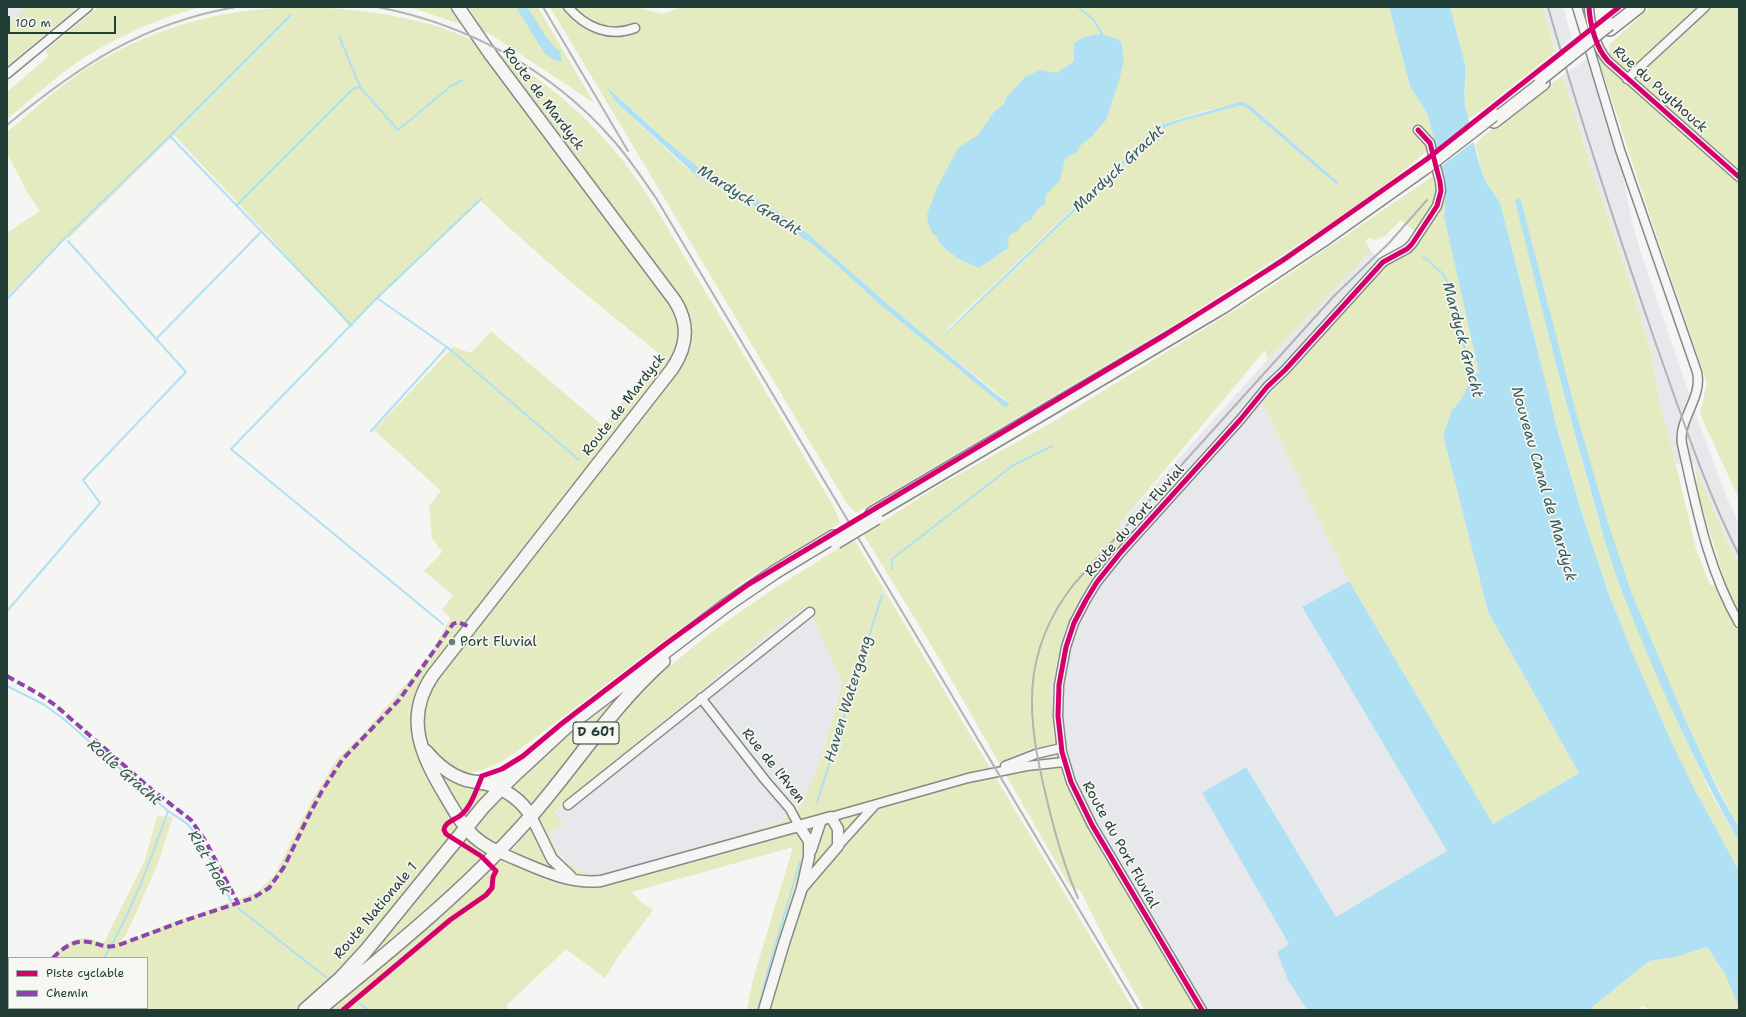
<!DOCTYPE html>
<style>
body{margin:0}
#map{position:relative;width:1746px;height:1017px;overflow:hidden;background:#f5f5f3;font-family:"Shantell Sans",sans-serif}
canvas{display:block}
.frame{position:absolute;inset:0;border:8px solid #1f3d34;pointer-events:none}
.legend{position:absolute;left:8px;top:957px;width:140px;height:52px;box-sizing:border-box;background:#f6f6f2;border:1px solid #a0aca6;margin:0;padding:5px 7px;list-style:none;font-size:12px;color:#1f3d34}
.legend li{display:flex;align-items:center;gap:8px;height:20px}
.legend b{width:20px;border:1px solid #a0aca6}
.scale{position:absolute;left:8px;top:16px;width:108px;height:18px;box-sizing:border-box;border:2px solid #1f3d34;border-top:0;padding-left:5px;font-size:12px;line-height:14px;white-space:nowrap;color:#1f3d34;-webkit-text-stroke:3px #f6f6f2;paint-order:stroke}
</style>
<div id="map">
<canvas width="1746" height="1017"></canvas>
<div class="frame"></div>
<ul class="legend">
<li><b style="height:5px;background:#d6006c"></b>Piste cyclable</li>
<li><b style="height:5px;background:#8e44ad"></b>Chemin</li>
</ul>
<div class="scale">100 m</div>
</div>
<script>
const c = document.querySelector('canvas').getContext('2d');
c.lineJoin = 'round';
function fillPath(path, color) { c.fillStyle = color; c.fill(path, 'evenodd'); }
function strokePath(path, color, width, dash) { c.strokeStyle = color; c.lineWidth = width; c.lineCap = dash ? 'butt' : 'round'; c.setLineDash(dash || []); c.stroke(path); }
function drawText(font, color, halo, rows, align = 'center') {
  c.font = font + ' "Shantell Sans",sans-serif'; c.lineWidth = 3.5; c.setLineDash([]); c.textBaseline = 'middle'; c.strokeStyle = halo; c.fillStyle = color; for (const [text, x, y, turn = 0] of rows) {
    c.save(); c.translate(x, y); c.rotate((+turn || 0) * Math.PI / 180); c.textAlign = isNaN(turn) ? turn : align; if (halo) c.strokeText(text, 0, 0); c.fillText(text, 0, 0); c.restore();
  }
}
fillPath(new Path2D(`
 M 7,7 L 28,7 L 7,24 Z
 M 1543,7 L 1563,7 L 1572,38 L 1555,52 Z
 M 1588,58 L 1621,166 L 1631,217 L 1639,247 L 1698,420 L 1726,496 L 1739,524 L 1739,566 L 1715,514 L 1695,465 L 1676,464 L 1661,409 L 1652,356 L 1629,279 L 1593,174 L 1563,75 Z
 M 1371,251 L 1386,265 L 1262,403 L 1349,581 L 1302,607 L 1447,851 L 1336,918 L 1246,767 L 1202,793 L 1290,944 L 1277,952 L 1307,1010 L 1197,1010 L 1084,820 L 1063,778 L 1054,737 L 1051,689 L 1063,636 L 1078,600 L 1129,535 L 1118,526 L 1268,359 Z
 M 808,606 L 842,684 L 823,752 L 802,804 L 779,823 L 595,877 L 570,866 L 556,851 L 552,841 L 550,833 L 564,823 L 554,813 L 788,618 Z`), '#e7e8ec');
fillPath(new Path2D(`
 M 28,7 L 78,7 L 7,66 L 7,24 Z
 M 98,7 L 202,7 C 160,17 116,37 79,61 C 54,78 31,100 7,119 L 7,92 L 49,56 L 45,51 Z
 M 291,7 C 334,7 376,11 417,21 C 496,39 574,98 623,161 C 652,198 675,241 699,281 C 746,357 790,433 835,509 L 840,523 L 744,581 L 516,752 C 502,761 489,770 472,772 L 488,791 L 476,809 L 362,948 L 323,986 L 293,1010 L 7,1010 L 7,977 L 9,975 L 9,1008 L 147,1008 L 147,958 L 50,958 C 58,949 73,937 85,938 C 91,938 98,941 104,943 L 145,860 L 157,816 L 173,817 L 157,866 L 126,935 L 118,944 L 170,923 L 223,905 L 258,891 L 274,876 L 312,800 L 337,759 L 361,736 L 430,656 L 445,627 L 451,618 L 442,610 L 453,595 L 424,571 L 442,552 L 432,538 L 429,506 L 441,491 L 374,430 L 453,347 L 471,353 L 491,331 L 603,426 L 661,355 C 599,306 538,256 481,201 L 349,326 L 269,236 L 174,135 L 69,238 L 66,237 L 7,296 L 7,233 L 40,211 L 27,192 L 7,153 L 7,132 C 28,115 48,96 70,80 C 110,51 159,29 207,18 C 235,11 263,9 291,7 Z
 M 409,7 L 538,7 L 594,103 L 490,34 Z
 M 550,7 L 635,7 L 662,14 L 682,7 L 1389,7 L 1410,86 L 1427,113 L 1435,145 L 1389,182 L 1321,230 L 1185,318 L 856,513 L 847,504 ZM 608,87 L 662,137 L 699,168 L 775,210 L 807,233 L 891,307 L 1010,404 L 1006,408 L 877,302 L 839,267 L 812,244 L 772,215 L 749,202 L 710,184 L 684,166 L 616,102 ZM 1248,104 L 1338,182 L 1337,185 L 1246,107 L 1238,106 L 1179,122 L 1159,130 L 975,307 L 945,333 L 946,330 L 1160,125 L 1208,110 Z
 M 1450,7 L 1543,7 L 1555,52 L 1487,106 L 1469,119 L 1464,98 L 1466,73 L 1465,64 Z
 M 1650,7 L 1739,7 L 1739,499 L 1700,414 L 1707,383 L 1647,207 L 1599,61 L 1610,51 L 1609,45 Z
 M 1563,75 L 1593,174 L 1629,279 L 1652,356 L 1661,409 L 1669,436 L 1696,549 L 1710,585 L 1726,585 L 1699,497 L 1695,465 L 1715,514 L 1739,566 L 1739,828 C 1709,772 1682,715 1658,656 C 1648,633 1638,611 1629,587 C 1584,461 1555,330 1521,200 L 1517,198 L 1515,201 L 1564,396 L 1599,522 L 1622,590 L 1677,721 L 1711,793 L 1739,842 L 1739,871 C 1688,781 1643,688 1608,591 C 1563,465 1534,335 1501,206 L 1496,196 L 1485,181 L 1475,145 L 1483,136 Z
 M 1442,170 L 1446,187 L 1444,217 L 1479,372 L 1470,379 L 1464,395 L 1451,412 L 1443,435 L 1488,612 L 1579,773 L 1493,824 L 1349,581 L 1262,403 L 1386,265 L 1395,258 L 1410,252 L 1423,238 L 1401,220 L 1385,236 L 1376,240 L 1369,238 L 1365,241 L 1371,251 L 1268,359 L 1265,350 L 1118,526 L 1130,535 L 1078,600 L 1063,636 L 1051,689 L 1054,737 L 1063,778 L 1084,820 L 1197,1010 L 1145,1010 L 1104,938 L 1081,891 L 1069,885 L 933,648 L 863,534 L 938,486 L 1051,423 L 1248,302 Z
 M 854,539 L 1134,1010 L 747,1010 L 753,979 L 793,847 L 632,892 L 640,901 L 653,910 L 616,960 L 605,978 L 566,949 L 508,1004 L 507,1010 L 326,1010 L 427,925 L 514,848 L 623,711 L 648,684 L 709,634 L 741,611 L 778,586 ZM 808,606 L 842,684 L 823,752 L 802,804 L 779,823 L 595,877 C 572,867 555,860 550,833 L 564,823 L 554,812 L 788,618 Z
 M 626,687 L 628,690 L 601,718 L 549,787 L 482,861 L 389,944 L 368,955 L 462,840 L 510,789 L 576,722 Z
 M 1707,947 C 1718,963 1739,990 1739,1010 L 1650,1010 L 1643,1006 L 1636,1010 L 1589,1010 L 1649,961 L 1676,957 Z`), '#e5ebc0');
fillPath(new Path2D(`
 M 516,7 L 527,7 L 549,41 L 560,52 L 562,62 L 554,60 L 545,54 Z
 M 1389,7 L 1450,7 L 1465,64 C 1467,78 1463,90 1465,104 C 1471,128 1475,154 1484,177 C 1488,188 1497,195 1501,206 L 1559,435 L 1584,520 L 1608,592 L 1634,657 L 1671,741 L 1696,792 L 1739,871 L 1739,1007 L 1725,974 L 1707,947 L 1676,957 L 1649,961 L 1589,1010 L 1307,1010 L 1288,980 L 1277,952 L 1289,944 L 1202,793 L 1246,767 L 1336,917 L 1447,851 L 1302,607 L 1349,581 L 1493,824 L 1579,773 L 1488,612 L 1443,435 L 1451,412 L 1464,395 L 1470,379 L 1479,372 L 1444,217 L 1446,187 L 1427,113 L 1410,86 Z
 M 1102,34 L 1117,39 L 1121,42 L 1124,59 L 1120,77 L 1106,120 L 1092,136 L 1080,146 L 1076,153 L 1065,158 L 1060,180 L 1046,195 L 1045,204 L 1039,208 L 1030,221 L 1023,223 L 1018,231 L 1011,234 L 1007,240 L 1009,244 L 1008,248 L 979,268 L 959,259 L 944,248 L 938,240 L 938,237 L 933,234 L 928,223 L 927,215 L 936,190 L 958,148 L 978,135 L 994,112 L 1004,104 L 1006,98 L 1025,77 L 1040,70 L 1057,73 L 1074,61 L 1074,43 C 1083,36 1091,35 1102,34 Z
 M 606,86 L 662,137 L 699,168 L 775,210 L 807,233 L 891,307 L 997,395 L 1010,404 L 1006,408 L 877,302 L 839,267 L 812,244 L 749,202 L 697,176 L 616,102 Z
 M 1240,102 L 1248,104 L 1338,182 L 1337,185 L 1246,107 L 1238,106 L 1179,122 L 1159,130 L 975,307 L 946,333 L 945,333 L 1160,125 Z
 M 1517,198 L 1521,200 L 1574,405 L 1608,523 L 1630,589 L 1684,717 L 1719,792 L 1739,828 L 1739,842 C 1694,762 1655,677 1622,591 C 1606,549 1595,506 1583,463 C 1558,376 1537,289 1515,201 Z`), '#afe0f3');
fillPath(new Path2D(`
 M 1471,121 L 1476,140 L 1439,168 L 1434,150 Z`), '#f5f5f3');
strokePath(new Path2D(`
 M 1078,7 L 1094,20 L 1102,34
 M 339,36 L 360,87 L 398,130 L 451,86 L 463,80
 M 170,136 L 352,326
 M 237,205 L 353,89 L 360,87
 M 1423,256 L 1443,274 L 1447,281 L 1473,380
 M 377,298 L 447,347 L 579,460
 M 7,299 L 66,237 L 170,136 L 291,15
 M 157,338 L 262,231
 M 371,431 L 447,347
 M 892,569 L 892,559 L 1012,466 L 1052,446
 M 7,611 L 100,503 L 83,480 L 186,372 L 68,241
 M 443,624 L 231,449 L 377,298 L 481,199
 M 7,686 L 43,704 L 65,720 L 168,811 C 150,861 132,912 104,958
 M 817,803 L 882,595
 M 168,811 C 174,815 180,818 186,823 C 204,840 219,878 231,901
 M 238,908 L 327,978
 M 359,1003 L 368,1010
 M 83,1010 L 84,1008
 M 758,1010 L 768,970 L 800,862`), '#afe0f3', 2);
const minor = new Path2D(`
 M 568,7 C 585,27 609,38 635,28
 M 1577,7 L 1620,150 L 1697,372 C 1703,398 1678,419 1682,444 C 1696,505 1707,568 1739,623
 M 1589,7 C 1590,25 1596,48 1608,61 L 1739,177
 M 7,74 L 88,7
 M 1627,79 L 1705,7
 M 701,698 L 765,780 L 790,809 L 799,826
 M 1005,766 L 1036,754 L 1061,748
 M 568,805 L 810,612
 M 831,817 L 968,778 L 1027,766 L 1064,762
 M 838,846 L 875,805
 M 1202,1010 L 1092,825 L 1071,782 L 1062,752 L 1058,716 L 1059,685 L 1066,647 L 1074,623 L 1086,600 L 1097,582 L 1121,552 L 1240,420 L 1267,387 L 1285,370 L 1383,262 L 1407,249 L 1412,244 L 1437,206 L 1441,191 L 1440,182 L 1430,143 L 1418,130`);
const tertiary = new Path2D(`
 M 531,816 L 552,859 L 571,877
 M 811,850 L 821,820
 M 498,852 C 531,865 565,885 601,881 L 831,817 L 838,829 L 838,846 L 802,888
 M 764,1010 L 784,943 L 802,888 L 809,857 L 809,841 L 799,826`);
const secondary = new Path2D(`
 M 458,7 L 491,55 L 675,301 C 690,325 687,347 672,369 L 433,675 C 403,718 422,756 445,795 C 461,822 468,838 498,852
 M 426,751 C 436,763 450,775 466,780 C 473,782 480,782 487,784 C 505,789 521,800 531,816
 M 480,782 L 501,776 L 519,768`);
const primary = new Path2D(`
 M 1610,29 L 1638,7
 M 1494,121 L 1543,83
 M 872,514 L 1222,307 L 1327,237 L 1427,166
 M 305,1010 L 341,978 L 365,952 L 483,807 L 511,778 L 566,727 L 725,606 L 775,572 L 833,537
 M 318,1010 C 390,951 462,893 524,824 C 572,771 609,709 663,661`);
strokePath(minor, '#858a88', 11);
strokePath(tertiary, '#858a88', 13);
strokePath(secondary, '#858a88', 15);
strokePath(primary, '#858a88', 16);
strokePath(minor, '#f5f5f3', 8);
strokePath(tertiary, '#f5f5f3', 10);
strokePath(secondary, '#f5f5f3', 12);
strokePath(primary, '#f5f5f3', 13);
strokePath(new Path2D(`
 M 377,7 C 467,24 552,70 613,140 C 629,158 642,178 656,198 L 1139,1010
 M 543,7 L 628,151
 M 1548,7 C 1581,122 1618,234 1657,347 C 1682,417 1705,488 1739,555
 M 7,125 C 79,66 142,23 236,7
 M 1078,898 C 1064,866 1055,834 1047,800 C 1027,719 1019,654 1074,584 L 1334,296 L 1389,243 L 1427,200
 M 7,982 L 9,981`), '#b0b4b2', 2);
const primaryBridge = new Path2D(`
 M 1541,78 L 1609,24
 M 1427,166 L 1493,115
 M 836,542 L 876,518`);
strokePath(primaryBridge, '#858a88', 16, []);
strokePath(primaryBridge, '#f5f5f3', 13);
strokePath(new Path2D(`
 M 7,676 L 39,694 L 55,705 L 151,789 L 191,820 L 206,842 L 238,903
 M 53,958 C 62,948 75,939 89,942 C 100,944 107,949 119,945 L 183,921 L 253,898 L 269,888 L 284,867 L 308,817 L 322,791 L 342,760 L 399,700 L 453,624 L 458,622 L 470,627
 M 7,1009 L 9,1006`), '#8e44ad', 4, [8, 4]);
strokePath(new Path2D(`
 M 1589,7 C 1590,25 1596,48 1608,61 L 1739,177
 M 343,1010 L 450,920 L 486,895 L 492,888 L 493,877 L 496,871 L 481,856 L 446,834 L 444,830 C 445,821 456,820 462,814 C 472,805 477,788 482,776 L 502,769 L 523,756 L 560,725 L 667,643 L 749,584 L 1165,335 L 1282,261 L 1427,159 L 1619,7
 M 1202,1010 L 1092,825 L 1071,782 L 1062,752 L 1058,716 L 1059,685 L 1066,647 L 1074,623 L 1086,600 L 1097,582 L 1121,552 L 1240,420 L 1267,387 L 1285,370 L 1383,262 L 1407,249 L 1412,244 L 1437,206 L 1441,191 L 1440,182 L 1430,143 L 1418,130`), '#d6006c', 5);
for (const [x, y, r, color] of [
 [452,642,4,"#6a7d77"]
]) { const dot = new Path2D(); dot.arc(x, y, r, 0, 2 * Math.PI); c.fillStyle = color; c.fill(dot); strokePath(dot, '#f6f6f2', 1.5); }
for (const [x, y, w] of [
 [596,733,46]
]) { const box = new Path2D(); box.roundRect(x - w / 2, y - 11, w, 22, 3); c.fillStyle = '#f6f6f2'; c.fill(box); strokePath(box, '#1f3d34', 1); }
drawText('bold 13px', '#1f3d34', null, [
 ["D 601",596,733]
]);
drawText('14px', '#1f3d34', '#f6f6f2', [
 ["Rue du Puythouck",1660,90,42],
 ["Route de Mardyck",543,99,53],
 ["Route de Mardyck",624,405,-52],
 ["Route du Port Fluvial",1135,521,-49],
 ["Rue de l'Aven",773,766,51],
 ["Route du Port Fluvial",1120,845,61],
 ["Route Nationale 1",376,911,-50]
]);
drawText('14px', '#1f3d34', '#f6f6f2', [
 ["Port Fluvial",460,642]
], 'left');
drawText('italic 15px', '#365c5a', '#f6f6f2', [
 ["Mardyck Gracht",1119,169,-43],
 ["Mardyck Gracht",749,201,32],
 ["Mardyck Gracht",1462,340,75],
 ["Nouveau Canal de Mardyck",1543,484,74],
 ["Haven Watergang",849,699,-73],
 ["Rolle Gracht",124,773,41],
 ["Riet Hoek",209,863,60]
]);
</script>
